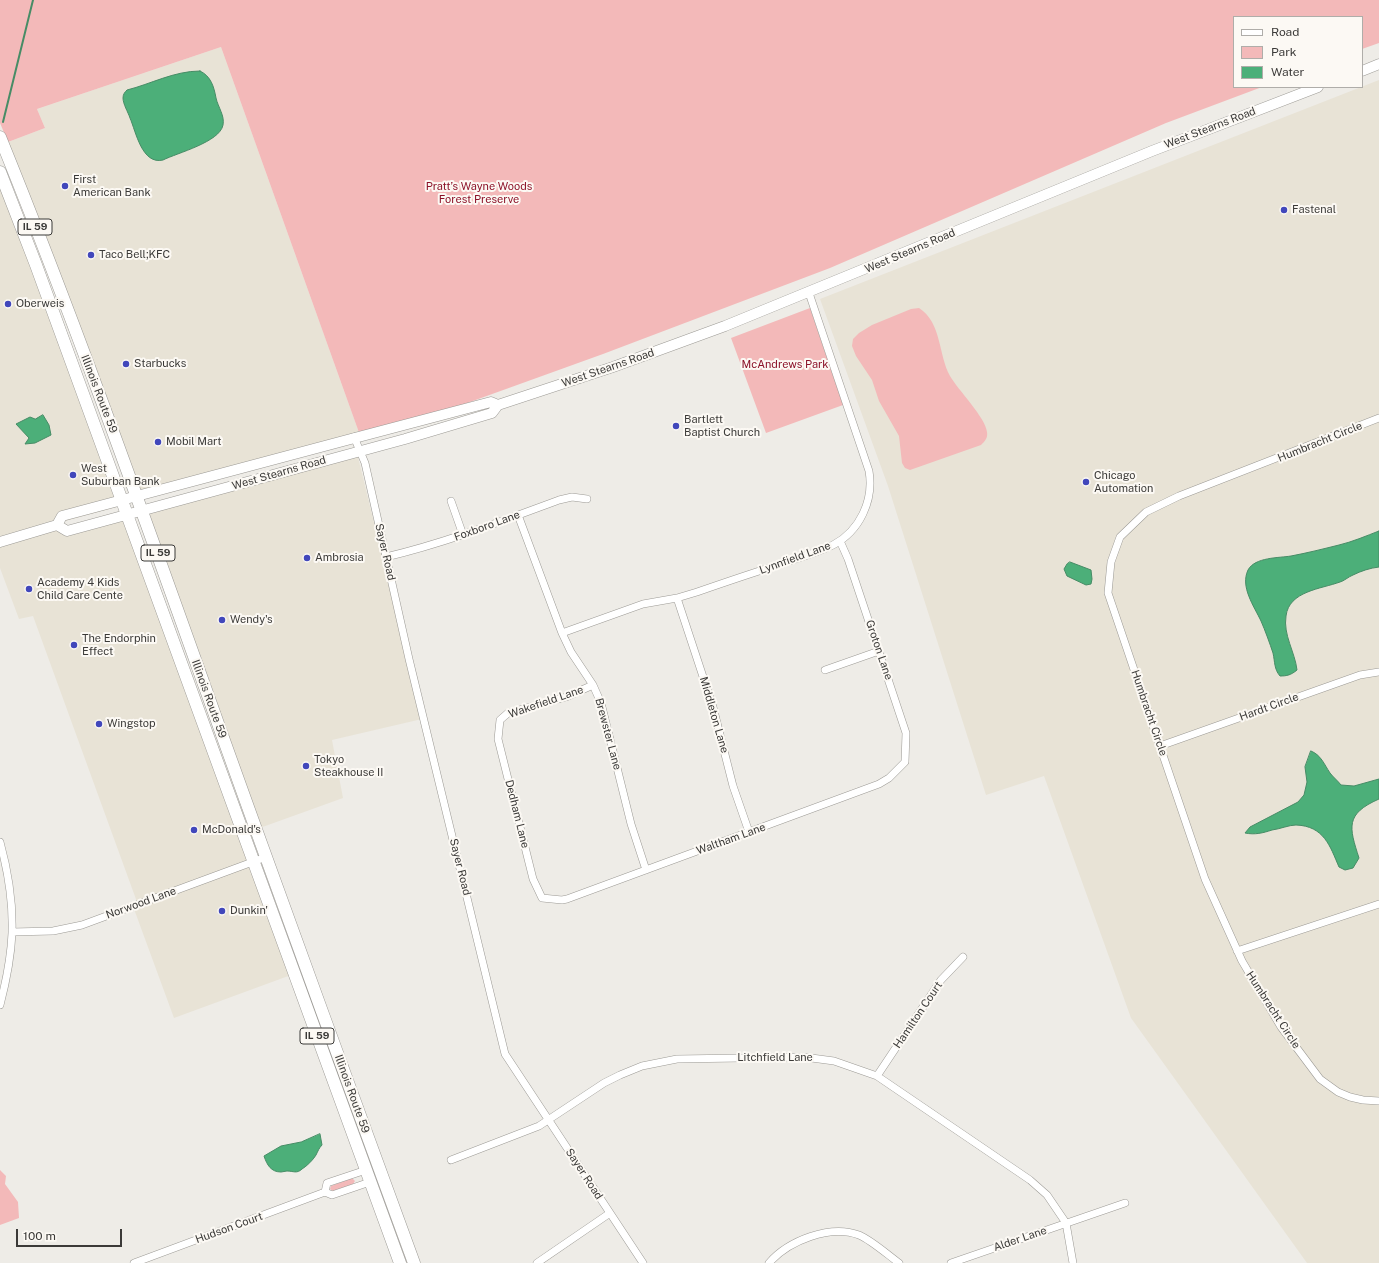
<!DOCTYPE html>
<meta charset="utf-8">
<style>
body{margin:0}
#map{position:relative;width:1379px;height:1263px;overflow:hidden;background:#eeece7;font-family:"Public Sans",sans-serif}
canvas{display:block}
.legend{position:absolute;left:1233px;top:16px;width:130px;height:72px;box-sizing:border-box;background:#fcf9f4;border:1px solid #afada9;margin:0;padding:5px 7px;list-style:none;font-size:12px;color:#3b3a38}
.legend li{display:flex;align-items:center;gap:8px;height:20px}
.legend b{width:20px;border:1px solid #afada9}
.scale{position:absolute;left:16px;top:1229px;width:106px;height:18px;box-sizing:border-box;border:2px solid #3b3a38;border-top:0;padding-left:5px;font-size:12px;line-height:14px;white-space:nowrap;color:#3b3a38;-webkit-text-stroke:3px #fcf9f4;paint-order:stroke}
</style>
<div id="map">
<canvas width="1379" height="1263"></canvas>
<ul class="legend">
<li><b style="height:5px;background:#fff"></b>Road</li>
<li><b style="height:11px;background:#f3b9b9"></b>Park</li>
<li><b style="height:11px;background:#4caf79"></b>Water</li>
</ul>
<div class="scale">100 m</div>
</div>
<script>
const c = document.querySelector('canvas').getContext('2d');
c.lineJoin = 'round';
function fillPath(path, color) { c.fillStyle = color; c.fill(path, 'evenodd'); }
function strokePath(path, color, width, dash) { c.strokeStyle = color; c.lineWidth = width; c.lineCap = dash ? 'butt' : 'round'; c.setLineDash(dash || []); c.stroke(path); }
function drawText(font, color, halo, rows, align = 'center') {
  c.font = font + ' "Public Sans",sans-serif'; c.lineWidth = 4; c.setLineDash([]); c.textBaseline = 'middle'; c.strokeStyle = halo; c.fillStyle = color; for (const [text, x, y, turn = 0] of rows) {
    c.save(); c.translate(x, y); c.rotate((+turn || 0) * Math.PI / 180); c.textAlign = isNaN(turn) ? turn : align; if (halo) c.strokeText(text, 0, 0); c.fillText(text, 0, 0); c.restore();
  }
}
fillPath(new Path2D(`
 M 221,47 L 362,441 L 139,500 L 8,142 L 45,128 L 37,109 Z
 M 1379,80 L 1379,1263 L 1307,1263 L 1131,1018 L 1044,776 L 986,795 L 888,486 L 820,299 Z
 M 0,182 L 120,506 L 0,539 Z
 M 356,449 L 422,719 L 332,740 L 343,798 L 257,829 L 140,507 Z
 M 122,511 L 249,861 L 137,902 L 33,616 L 19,619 L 0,568 L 0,545 Z
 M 251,865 L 291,975 L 174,1018 L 134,909 Z`), '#e8e3d6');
fillPath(new Path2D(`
 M 0,0 L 1379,0 L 1379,43 L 1362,49 L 1362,17 L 1234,17 L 1234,87 L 1262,87 L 1166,123 L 830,268 L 603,354 L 362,441 L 221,47 L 37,109 L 45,128 L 8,142 L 0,123 Z
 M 810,308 L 843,405 L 766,433 L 731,338 Z
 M 919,308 C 942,323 938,354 950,376 C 958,390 986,418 987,432 C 988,438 985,441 981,445 L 910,470 L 905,468 L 902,463 L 899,436 L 879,401 L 872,380 L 856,356 L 852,346 L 853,339 L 859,333 L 872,325 L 911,309 Z
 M 0,1170 L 6,1176 L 5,1184 L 18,1202 L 19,1218 L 0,1225 Z
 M 352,1178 L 355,1181 L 353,1184 L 333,1191 L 330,1189 L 331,1186 Z`), '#f3b9b9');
const water = new Path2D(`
 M 200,71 C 211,76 214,87 216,98 C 218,107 225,116 223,125 C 220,142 177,153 163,160 C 142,165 136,132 130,118 C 128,112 123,104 123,98 C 123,94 125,92 127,90 C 151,84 174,71 200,71 Z
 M 43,415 L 49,425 L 51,435 L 35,443 L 25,444 L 29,438 L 16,424 L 30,417 L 35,419 Z
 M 1379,531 L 1379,567 C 1370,568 1361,571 1353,575 C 1348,577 1344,581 1340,582 C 1321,589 1289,591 1286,616 C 1283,635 1295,652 1297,670 C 1291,675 1287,676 1280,676 C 1274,669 1275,662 1273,653 C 1270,644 1265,630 1261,621 C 1254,606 1240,587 1248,570 C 1255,557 1279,558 1291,556 C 1307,553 1323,549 1339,545 C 1352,542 1366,536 1379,531 Z
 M 1070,562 L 1091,570 L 1092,579 L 1091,584 L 1086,585 L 1067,576 L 1064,569 L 1067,564 Z
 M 1311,751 C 1321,755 1324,764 1330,773 C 1333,777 1338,781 1341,785 L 1354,786 L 1379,779 L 1379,799 C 1345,814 1349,827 1359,858 L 1353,868 L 1345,870 L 1339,867 C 1330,846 1324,826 1296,825 C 1289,825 1280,829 1272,830 C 1263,833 1255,835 1245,833 L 1250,827 L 1298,802 L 1304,795 L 1307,782 L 1305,767 Z
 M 320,1134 L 322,1145 C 319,1148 318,1151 316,1155 C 313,1160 307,1166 302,1169 C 297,1174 293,1171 287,1171 C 285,1171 283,1172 281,1172 C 271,1172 267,1165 264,1156 L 281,1146 L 301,1142 Z`);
fillPath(water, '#4caf79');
strokePath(water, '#478c66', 1);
strokePath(new Path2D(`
 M 3,122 L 33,0`), '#478c66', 2);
const street = new Path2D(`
 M 1379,418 L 1179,496 L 1146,512 L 1120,537 L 1111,562 L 1108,593 L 1205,879 L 1242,961 L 1281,1027 L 1320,1079 L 1338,1092 L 1350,1097 L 1363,1100 L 1379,1101
 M 354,437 L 365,463 L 409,659 L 505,1054 L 643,1263
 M 451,501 L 463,535
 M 518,515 L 562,633 L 571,652 L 593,685 L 601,703 L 631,824 L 646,870
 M 386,557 C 445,543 502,521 559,500 L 572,497 L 587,499
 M 677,598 L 713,707 L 733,786 L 749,832
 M 562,633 L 643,604 L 677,598 L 697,592 C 723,583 749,574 775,566 C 794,559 815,554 833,545 C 860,531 874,500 869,471 L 809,293
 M 825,670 L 879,651
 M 593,685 L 566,697 L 508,713 L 500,720 L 498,739 L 533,879 L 542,898 L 562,900 L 567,899 L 879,784 L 889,778 L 905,762 L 906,733 L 848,559 L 840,541
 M 1160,746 L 1360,675 L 1379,672
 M 0,842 C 8,871 13,903 12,933 C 11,957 6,982 0,1005
 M 12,932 L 53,931 L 82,925 L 266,857
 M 1237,951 L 1379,904
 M 877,1076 L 941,980 L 963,957
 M 451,1160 L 539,1126 L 604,1083 L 620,1075 L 642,1066 L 677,1059 L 804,1057 L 834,1061 L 877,1076 L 1030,1180 L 1047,1195 L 1066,1223 L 1073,1263
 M 325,1192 L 327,1183 L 366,1170
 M 325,1192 L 332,1195 L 370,1182
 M 134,1263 L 325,1192
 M 537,1263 L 610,1213
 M 769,1263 C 788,1241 830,1224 859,1235 C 871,1240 888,1255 899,1263
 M 951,1263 L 1125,1203`);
const secondary = new Path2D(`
 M 1362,71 L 1379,64
 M 57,525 L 67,531 L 405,439 L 492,413 L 498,405 L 613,367 L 725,326 L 1152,151 L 1318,87
 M 0,542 L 57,525 L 62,516 C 205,477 348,440 491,402 L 498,405`);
const primary = new Path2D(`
 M 0,137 C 93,366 173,600 257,832 C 309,976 361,1119 414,1263
 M 0,172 L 36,265 L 400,1263`);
strokePath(street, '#9c9a95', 8);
strokePath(secondary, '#9c9a95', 11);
strokePath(primary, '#9c9a95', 13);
strokePath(street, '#fff', 7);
strokePath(secondary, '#fff', 10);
strokePath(primary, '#fff', 12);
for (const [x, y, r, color] of [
 [65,186,4,"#4147bb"],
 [1284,210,4,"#4147bb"],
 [91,255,4,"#4147bb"],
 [8,304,4,"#4147bb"],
 [126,364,4,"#4147bb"],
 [676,426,4,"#4147bb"],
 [158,442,4,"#4147bb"],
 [73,475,4,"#4147bb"],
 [1086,482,4,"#4147bb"],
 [307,558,4,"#4147bb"],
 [29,589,4,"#4147bb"],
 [222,620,4,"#4147bb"],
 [74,645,4,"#4147bb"],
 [99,724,4,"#4147bb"],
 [306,766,4,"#4147bb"],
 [194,830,4,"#4147bb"],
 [222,911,4,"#4147bb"]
]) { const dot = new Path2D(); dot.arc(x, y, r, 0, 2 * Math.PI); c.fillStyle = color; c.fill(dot); strokePath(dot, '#fcf9f4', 1.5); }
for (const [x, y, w] of [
 [35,227,34],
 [158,553,34],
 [317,1036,34]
]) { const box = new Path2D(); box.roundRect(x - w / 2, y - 8, w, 16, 3); c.fillStyle = '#fcf9f4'; c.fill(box); strokePath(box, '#3b3a38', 1); }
drawText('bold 10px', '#3b3a38', null, [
 ["IL 59",35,227],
 ["IL 59",158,553],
 ["IL 59",317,1036]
]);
drawText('11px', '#3b3a38', '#fcf9f4', [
 ["West Stearns Road",1210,128,-21],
 ["West Stearns Road",910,251,-23],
 ["West Stearns Road",608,368,-19],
 ["Illinois Route 59",99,394,69],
 ["Humbracht Circle",1320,442,-22],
 ["West Stearns Road",279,473,-16],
 ["Foxboro Lane",487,526,-20],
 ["Sayer Road",385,552,77],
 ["Lynnfield Lane",795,558,-20],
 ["Groton Lane",879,650,71],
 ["Illinois Route 59",209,699,70],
 ["Wakefield Lane",546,702,-19],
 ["Hardt Circle",1269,707,-20],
 ["Humbracht Circle",1149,713,71],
 ["Middleton Lane",714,715,74],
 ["Brewster Lane",608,734,75],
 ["Dedham Lane",517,814,76],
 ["Waltham Lane",731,839,-20],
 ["Sayer Road",460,867,76],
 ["Norwood Lane",141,903,-20],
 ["Humbracht Circle",1273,1010,57],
 ["Hamilton Court",918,1015,-56],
 ["Litchfield Lane",775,1058],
 ["Illinois Route 59",352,1094,70],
 ["Sayer Road",584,1174,57],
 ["Hudson Court",229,1228,-20],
 ["Alder Lane",1020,1239,-19]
]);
drawText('11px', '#3b3a38', '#fcf9f4', [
 ["First",73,180],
 ["American Bank",73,193],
 ["Fastenal",1292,210],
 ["Taco Bell;KFC",99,255],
 ["Oberweis",16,304],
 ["Starbucks",134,364],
 ["Bartlett",684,420],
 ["Baptist Church",684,433],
 ["Mobil Mart",166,442],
 ["West",81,469],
 ["Suburban Bank",81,482],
 ["Chicago",1094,476],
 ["Automation",1094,489],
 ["Ambrosia",315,558],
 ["Academy 4 Kids",37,583],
 ["Child Care Cente",37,596],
 ["Wendy's",230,620],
 ["The Endorphin",82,639],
 ["Effect",82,652],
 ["Wingstop",107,724],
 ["Tokyo",314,760],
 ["Steakhouse II",314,773],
 ["McDonald's",202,830],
 ["Dunkin'",230,911]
], 'left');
drawText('11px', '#8c1229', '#fcf9f4', [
 ["Pratt’s Wayne Woods",479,187],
 ["Forest Preserve",479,200],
 ["McAndrews Park",785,365]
]);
</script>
